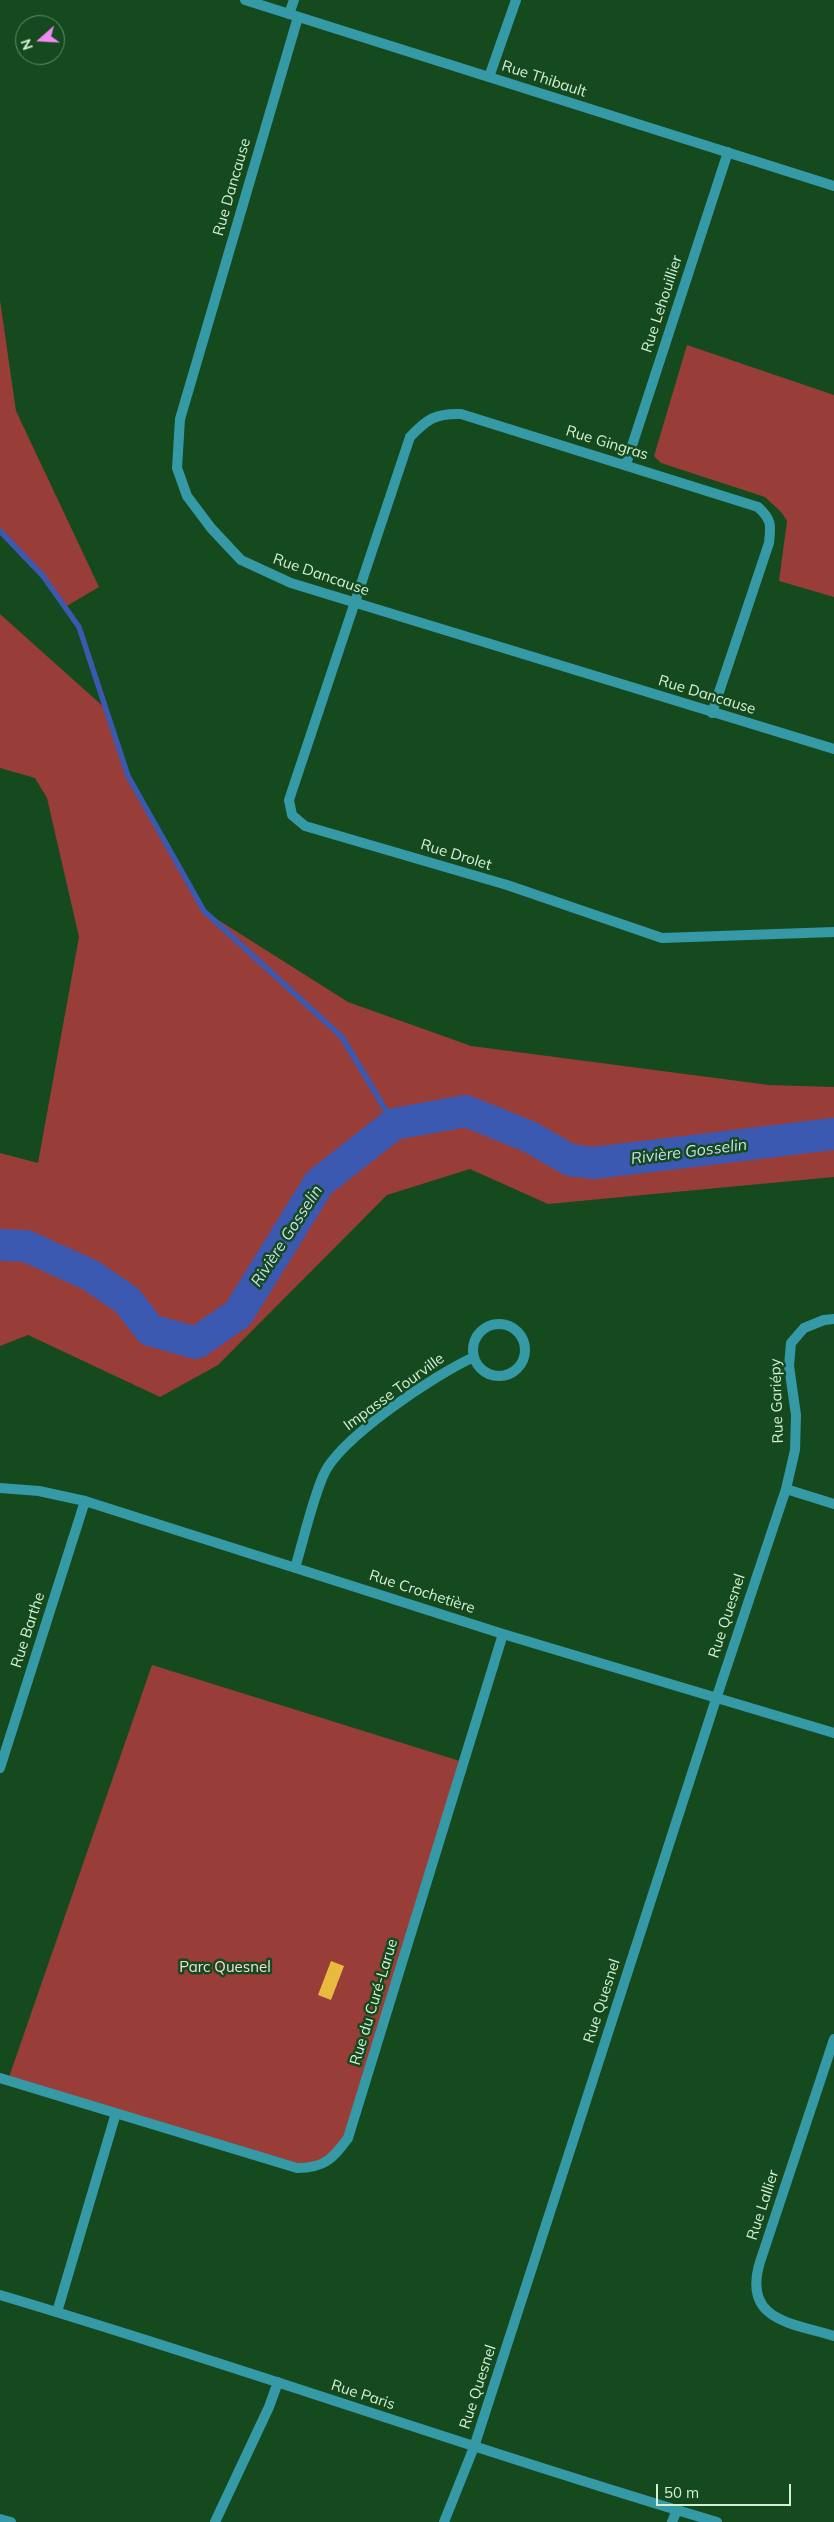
<!DOCTYPE html>
<meta charset="utf-8">
<style>
body{margin:0}
#map{position:relative;width:834px;height:2522px;overflow:hidden;background:#154a1f;font-family:Mulish,sans-serif}
canvas{display:block}
.north{position:absolute;left:15px;top:15px;width:50px;height:50px;box-sizing:border-box;background:#154a1f;border:1px solid #618c68;border-radius:50%;rotate:251deg;font-size:14px;font-weight:700;line-height:20px;text-align:center;color:#d4f0d6}
.north::after{content:'';display:block;margin:auto;width:18px;height:22px;background:#f28af3;clip-path:polygon(50% 0,100% 100%,50% 72%,0 100%)}
.scale{position:absolute;left:656px;top:2484px;width:135px;height:22px;box-sizing:border-box;border:2px solid #d4f0d6;border-top:0;padding-left:6px;font-size:15px;line-height:18px;white-space:nowrap;color:#d4f0d6;-webkit-text-stroke:4px #154a1f;paint-order:stroke}
</style>
<div id="map">
<canvas width="834" height="2522"></canvas>
<div class="north">N</div>
<div class="scale">50 m</div>
</div>
<script>
const c = document.querySelector('canvas').getContext('2d');
c.lineJoin = 'round';
function fillPath(path, color) { c.fillStyle = color; c.fill(path, 'evenodd'); }
function strokePath(path, color, width, dash) { c.strokeStyle = color; c.lineWidth = width; c.lineCap = dash ? 'butt' : 'round'; c.setLineDash(dash || []); c.stroke(path); }
function drawText(font, color, halo, rows, align = 'center') {
  c.font = font + ' Mulish,sans-serif'; c.lineWidth = 5; c.setLineDash([]); c.textBaseline = 'middle'; c.strokeStyle = halo; c.fillStyle = color; for (const [text, x, y, turn = 0] of rows) {
    c.save(); c.translate(x, y); c.rotate((+turn || 0) * Math.PI / 180); c.textAlign = isNaN(turn) ? turn : align; if (halo) c.strokeText(text, 0, 0); c.fillText(text, 0, 0); c.restore();
  }
}
fillPath(new Path2D(`
 M 0,300 L 16,411 L 99,587 L 65,607 L 43,576 L 0,531 Z
 M 687,345 L 834,395 L 834,597 L 779,581 L 787,521 L 782,513 L 765,497 L 661,463 L 654,456 Z
 M 0,614 L 106,709 L 128,776 L 204,911 L 348,1002 L 471,1046 L 769,1085 L 834,1087 L 834,1177 L 548,1204 L 470,1169 L 387,1195 L 218,1365 L 160,1397 L 28,1335 L 0,1346 L 0,1153 L 38,1163 L 79,937 L 47,798 L 35,778 L 0,768 Z
 M 152,1665 L 463,1762 L 348,2138 L 314,2168 L 8,2080 Z`), '#983d37');
strokePath(new Path2D(`
 M 0,531 L 43,576 L 79,627 L 128,776 L 204,911 L 342,1037 L 394,1124`), '#3b59b1', 5.5);
strokePath(new Path2D(`
 M 0,1245 L 26,1246 L 90,1275 L 127,1300 L 150,1330 L 196,1343 L 238,1314 L 319,1183 L 394,1124 L 466,1111 L 530,1137 L 570,1160 L 594,1163 L 834,1134`), '#3b59b1', 32);
fillPath(new Path2D(`
 M 331,1961 L 344,1966 L 331,2000 L 318,1995 Z`), '#e9ba40');
strokePath(new Path2D(`
 M 245,0 L 834,186
 M 289,14 L 294,0
 M 298,17 L 180,419 L 177,468 L 187,496 L 211,528 L 241,560 L 291,583 L 834,749
 M 489,77 L 516,0
 M 626,464 L 728,152
 M 712,713 L 769,543 C 771,525 772,520 758,507 L 461,414 C 436,413 427,419 410,437 L 289,800 L 292,815 L 305,826 L 507,885 L 662,938 L 834,932
 M473 1350a26 26 0 1 1 52 0a26 26 0 1 1-52 0Z
 M 0,1488 L 39,1491 L 85,1501 L 503,1634 L 834,1733
 M 786,1489 L 834,1504
 M 295,1568 C 304,1538 311,1505 323,1476 C 338,1439 436,1374 474,1357
 M 0,1768 L 85,1501
 M 834,2039 L 760,2262 C 742,2321 792,2323 834,2336
 M 0,2078 L 297,2168 C 324,2168 333,2159 348,2138 L 503,1634
 M 0,2295 C 240,2366 476,2451 717,2522
 M 57,2312 L 116,2113
 M 0,2519 L 11,2522
 M 215,2522 L 269,2407 L 278,2382
 M 444,2522 L 474,2447 L 716,1699 L 786,1489 L 795,1450 L 796,1415 L 789,1366 L 791,1343 L 804,1328 L 824,1320 L 834,1319
 M 672,2522 L 677,2510`), '#3599a6', 10);
drawText('15px', '#d4f0d6', '#154a1f', [
 ["Rue Thibault",544,79,18],
 ["Rue Dancause",232,187,-74],
 ["Rue Lehouillier",662,304,-72],
 ["Rue Gingras",607,443,17],
 ["Rue Dancause",321,575,19],
 ["Rue Dancause",707,695,17],
 ["Rue Drolet",456,855,17],
 ["Impasse Tourville",394,1392,-36],
 ["Rue Gariépy",777,1401,-92],
 ["Rue Crochetière",422,1592,18],
 ["Rue Quesnel",727,1616,-72],
 ["Rue Barthe",28,1630,-72],
 ["Rue Quesnel",602,2001,-72],
 ["Rue du Curé-Larue",374,2002,-73],
 ["Rue Lallier",763,2205,-72],
 ["Rue Quesnel",478,2387,-72],
 ["Rue Paris",363,2395,18]
]);
drawText('15px', '#fbdcd8', '#154a1f', [
 ["Parc Quesnel",225,1967]
]);
drawText('italic 16px', '#d2dcf4', '#154a1f', [
 ["Rivière Gosselin",689,1152,-7],
 ["Rivière Gosselin",287,1236,-57]
]);
</script>
